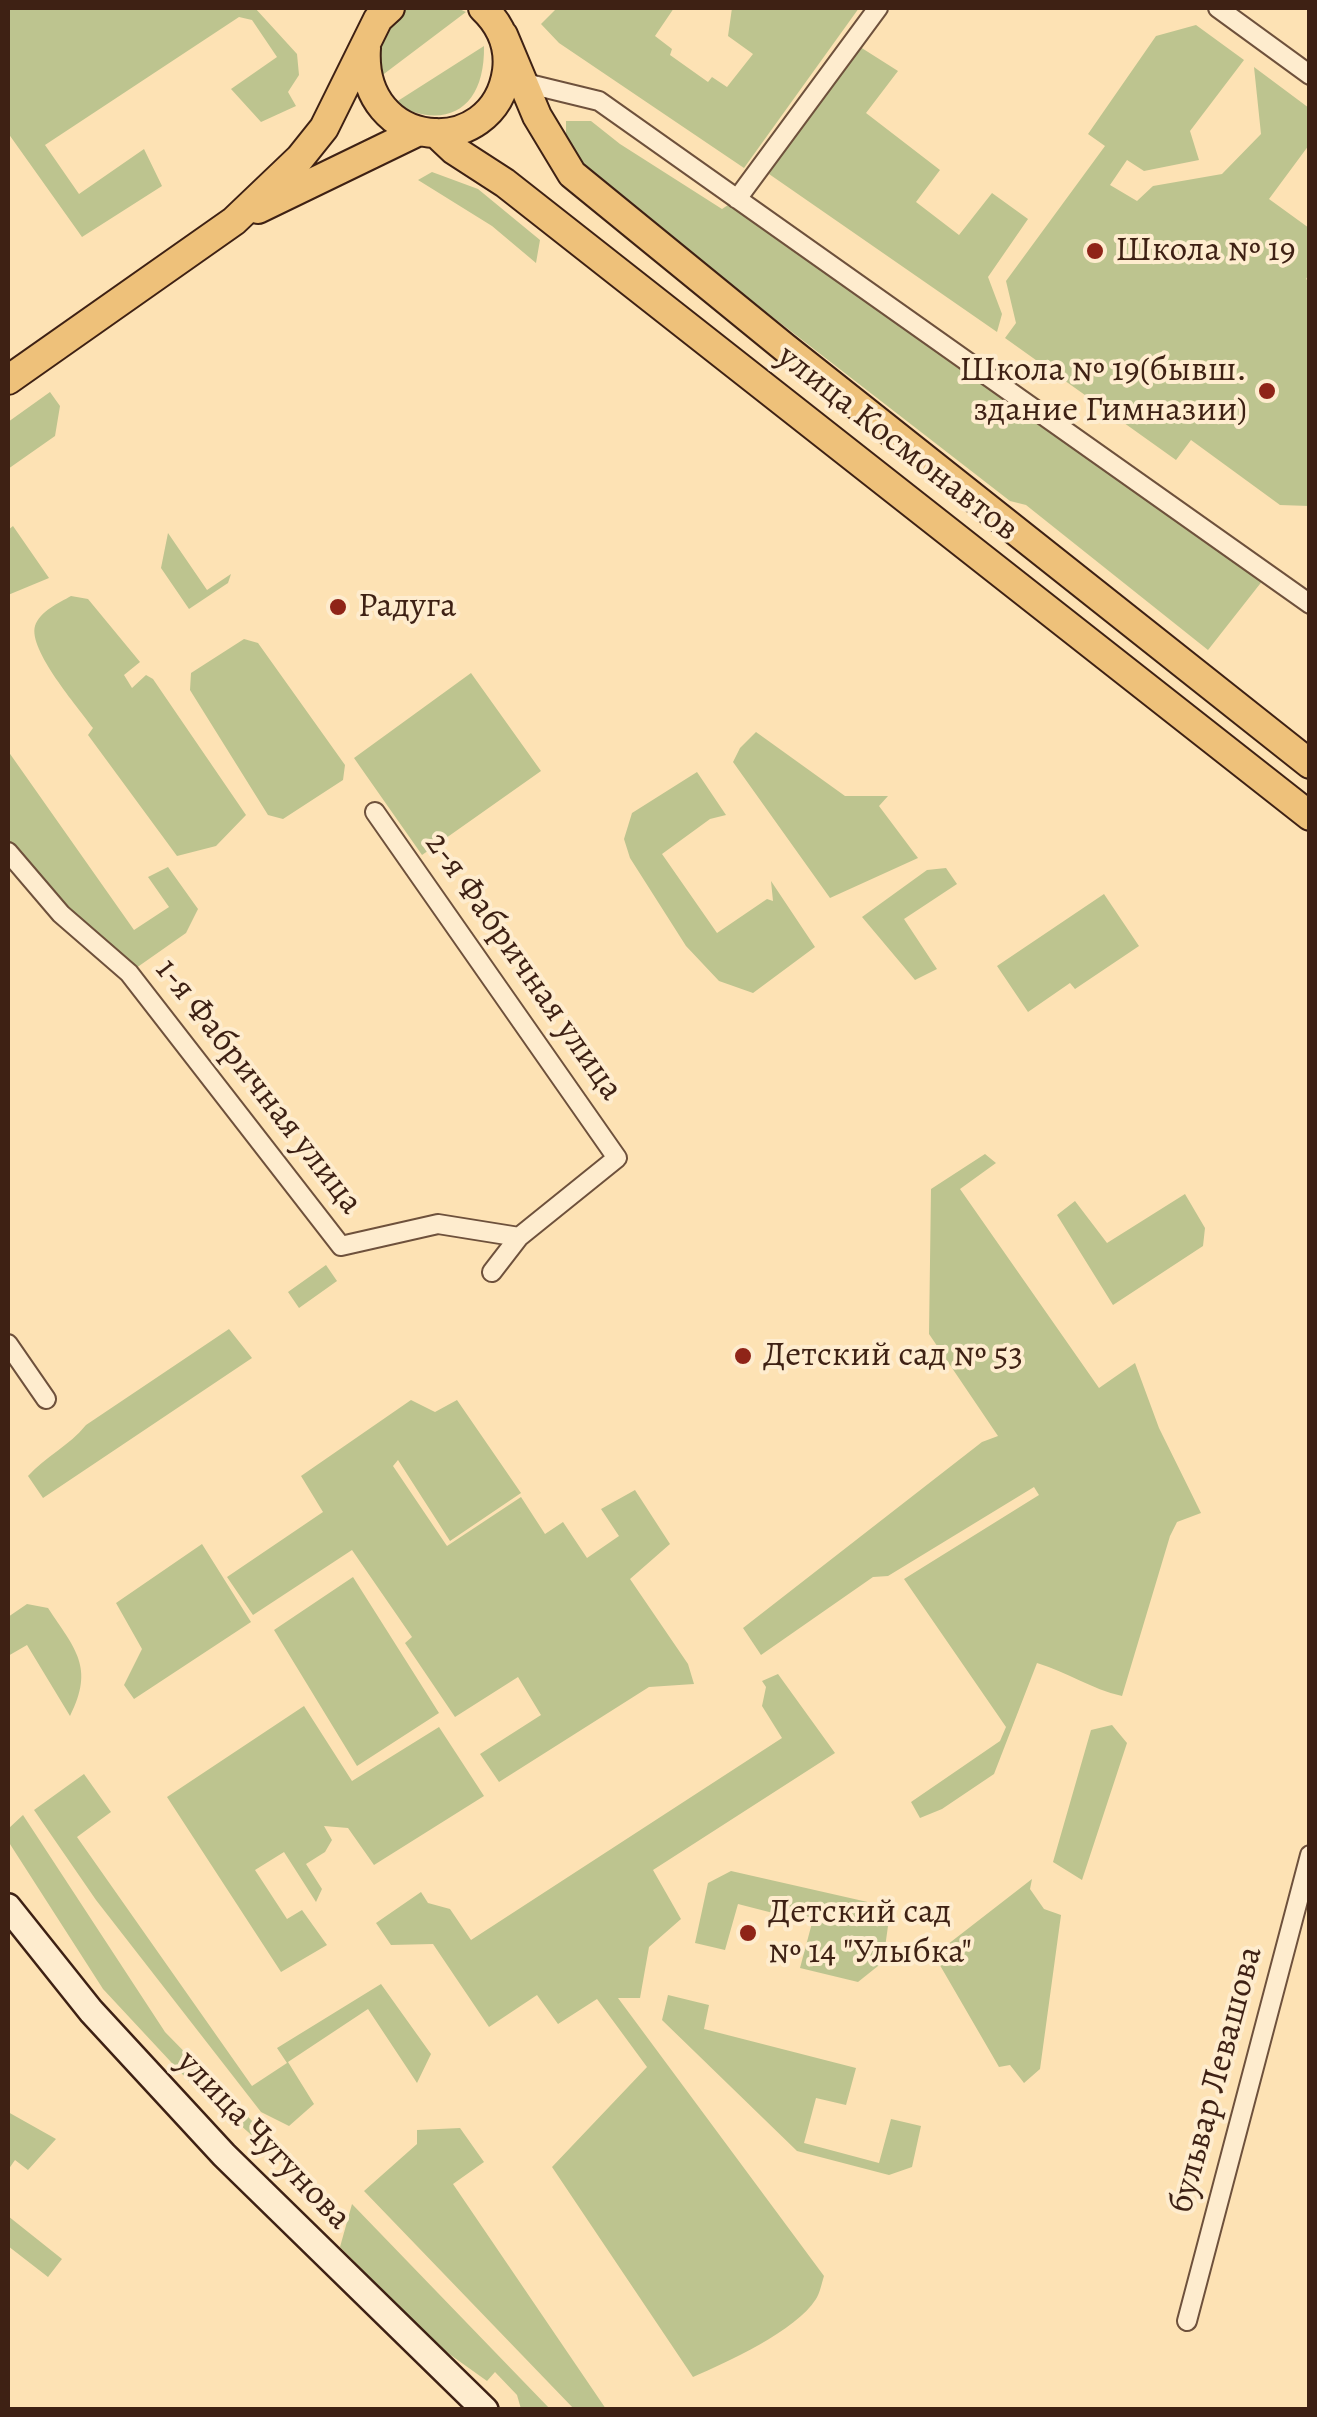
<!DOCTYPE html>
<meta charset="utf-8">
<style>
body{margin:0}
#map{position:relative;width:1317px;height:2417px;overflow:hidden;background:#fde2b4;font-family:Alegreya,serif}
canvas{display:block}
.frame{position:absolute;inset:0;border:10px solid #3e2114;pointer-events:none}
</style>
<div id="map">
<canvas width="1317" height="2417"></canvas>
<div class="frame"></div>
</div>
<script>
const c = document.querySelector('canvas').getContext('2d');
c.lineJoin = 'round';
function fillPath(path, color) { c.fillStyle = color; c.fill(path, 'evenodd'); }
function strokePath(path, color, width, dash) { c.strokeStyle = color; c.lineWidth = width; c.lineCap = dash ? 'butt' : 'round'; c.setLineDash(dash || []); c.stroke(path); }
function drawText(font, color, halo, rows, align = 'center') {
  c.font = font + ' Alegreya,serif'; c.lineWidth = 8; c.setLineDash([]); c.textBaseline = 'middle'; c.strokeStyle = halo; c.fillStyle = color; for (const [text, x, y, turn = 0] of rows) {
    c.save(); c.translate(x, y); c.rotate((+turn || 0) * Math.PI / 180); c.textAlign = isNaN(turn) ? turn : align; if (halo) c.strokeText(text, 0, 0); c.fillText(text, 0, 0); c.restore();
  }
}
fillPath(new Path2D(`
 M 8,8 L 255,8 L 297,54 L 299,75 L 288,92 L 296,106 L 261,122 L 231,89 L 277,57 L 252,20 L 239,17 L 45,145 L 79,194 L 144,149 L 162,186 L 82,237 L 8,133 Z
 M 404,8 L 457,8 L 466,12 L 368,86 L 386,21 Z
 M 557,8 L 674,8 L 655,36 L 672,49 L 670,55 L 708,82 L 712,77 L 727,87 L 753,54 L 728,36 L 732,8 L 859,8 L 744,168 L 559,43 L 541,24 Z
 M 1196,25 L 1244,60 L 1190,131 L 1199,160 L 1144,171 L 1127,160 L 1110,185 L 1137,201 L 1153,186 L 1222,174 L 1261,134 L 1254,67 L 1309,108 L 1309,145 L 1269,199 L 1309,228 L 1309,274 L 1306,279 L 1310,282 L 1309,506 L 1280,505 L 1191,440 L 1176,460 L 1005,338 L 1016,323 L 1006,281 L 1105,146 L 1088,134 L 1156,36 Z
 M 857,45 L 898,71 L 866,113 L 940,170 L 916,202 L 959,235 L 992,193 L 1028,219 L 988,277 L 1002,314 L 997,332 L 769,174 Z
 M 484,46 C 485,107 449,132 393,104 Z
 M 566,121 L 591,121 L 620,144 L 722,209 L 737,199 L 1267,575 L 1208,650 L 1026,505 L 1010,501 L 597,181 L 566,149 Z
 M 432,172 L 478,189 L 540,240 L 536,263 L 492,226 L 418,180 Z
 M 50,392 L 60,406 L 55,436 L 8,469 L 8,422 Z
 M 13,526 L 49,578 L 8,595 L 8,530 Z
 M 168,533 L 207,590 L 231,574 L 228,583 L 189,609 L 161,568 Z
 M 71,596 L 88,599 L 140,662 L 124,675 L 132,688 L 146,675 L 153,679 L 246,815 L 216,846 L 177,856 L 88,735 L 93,728 C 78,707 28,650 35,626 C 40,611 59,603 71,596 Z
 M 244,639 L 258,643 L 345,765 L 343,780 L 283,819 L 268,815 L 190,690 L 191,673 Z
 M 471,673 L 541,771 L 422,855 L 354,758 Z
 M 756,732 L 845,796 L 888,796 L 879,806 L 918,858 L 830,898 L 733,762 L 740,748 Z
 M 8,751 L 134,930 L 169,907 L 148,877 L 168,867 L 198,909 L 186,933 L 129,973 L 8,852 Z
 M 697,772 L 726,815 L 710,819 L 662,854 L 717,933 L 767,899 L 773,901 L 771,881 L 815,947 L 753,993 L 719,981 L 686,946 L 630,858 L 624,839 L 632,813 Z
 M 946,868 L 957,884 L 904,919 L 937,969 L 915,980 L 862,917 L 927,870 Z
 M 1104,894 L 1139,946 L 1075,989 L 1070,983 L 1028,1012 L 997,966 Z
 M 985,1154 L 996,1163 L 960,1189 L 1099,1388 L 1135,1363 L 1159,1428 L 1201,1513 L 1177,1522 L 1170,1536 L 1122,1696 C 1091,1689 1067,1672 1037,1663 L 994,1774 L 942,1809 L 920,1818 L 911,1802 L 1000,1741 L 1006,1727 L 904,1579 L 1039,1495 L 1034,1487 L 888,1576 L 873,1577 L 761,1655 L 743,1628 L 982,1442 L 998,1436 L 929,1334 L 931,1189 Z
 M 1185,1194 L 1205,1228 L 1203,1246 L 1113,1305 L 1057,1215 L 1075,1201 L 1107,1243 Z
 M 326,1265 L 337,1281 L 299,1308 L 288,1292 Z
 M 229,1329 L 252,1358 L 43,1498 L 28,1476 C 45,1457 69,1446 86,1425 Z
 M 411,1400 L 435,1412 L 457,1400 L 521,1493 L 450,1541 L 398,1460 L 393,1466 L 447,1546 L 521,1497 L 545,1534 L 563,1522 L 587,1558 L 619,1536 L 601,1509 L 635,1490 L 670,1544 L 630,1579 L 688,1664 L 694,1684 L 649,1687 L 499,1782 L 480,1754 L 541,1715 L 518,1677 L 455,1717 L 405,1643 L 412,1637 L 352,1550 L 253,1615 L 227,1577 L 323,1512 L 301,1476 Z
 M 202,1544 L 251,1622 L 134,1699 L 124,1685 L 142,1649 L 116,1603 Z
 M 353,1577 L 439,1713 L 357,1766 L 274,1630 Z
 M 27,1604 L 48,1608 C 75,1649 95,1667 70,1716 L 27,1645 L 8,1656 L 8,1617 Z
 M 778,1674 L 835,1753 L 653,1870 L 681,1919 L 649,1947 L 640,1998 L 618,1998 L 824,2276 C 822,2282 820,2293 816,2299 C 796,2331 727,2362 693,2377 L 552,2167 L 647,2067 L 597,1999 L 558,2024 L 537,1995 L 489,2027 L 433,1944 L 391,1945 L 376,1923 L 421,1892 L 428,1903 L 450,1909 L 471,1940 L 782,1738 L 762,1706 L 766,1687 L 762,1681 Z
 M 304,1706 L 352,1781 L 439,1727 L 484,1796 L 374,1865 L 348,1828 L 324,1826 L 332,1840 L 325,1852 L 306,1864 L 322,1889 L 316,1902 L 284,1852 L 255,1870 L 287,1919 L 302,1910 L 327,1945 L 281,1972 L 167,1797 Z
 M 1112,1725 L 1127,1743 L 1082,1880 L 1053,1862 L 1091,1730 Z
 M 84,1774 L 111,1812 L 77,1837 L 252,2086 L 287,2063 L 277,2048 L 381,1984 L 431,2054 L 417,2083 L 368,2009 L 288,2062 L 314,2104 L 289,2126 L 261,2112 L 96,1900 L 34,1810 Z
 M 23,1815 L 165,2032 L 303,2173 L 297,2176 L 228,2114 L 211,2105 L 103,1989 L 8,1841 L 8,1829 Z
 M 731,1871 L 872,1903 L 888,1926 L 883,1962 L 858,1982 L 800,1968 L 812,1923 L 738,1904 L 725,1950 L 695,1943 L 708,1883 Z
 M 1032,1879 L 1030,1889 L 1044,1909 L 1061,1915 L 1040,2069 L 1024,2083 L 1010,2065 L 999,2067 L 934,1955 Z
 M 668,1995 L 709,2005 L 704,2029 L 856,2068 L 846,2105 L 816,2098 L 804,2143 L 879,2163 L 891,2119 L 921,2126 L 912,2167 L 889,2175 L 797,2151 L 662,2020 Z
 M 8,2112 L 56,2139 L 28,2170 L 15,2160 L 8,2170 Z
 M 460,2128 L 484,2162 L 453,2184 L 606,2409 L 574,2409 L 364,2191 L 417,2144 L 417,2130 Z
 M 352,2204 L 550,2409 L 521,2409 L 517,2395 L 495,2372 L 487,2381 L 438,2346 L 340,2247 Z
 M 8,2216 L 62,2259 L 48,2277 L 8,2246 Z`), '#bdc48f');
const street = new Path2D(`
 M 1218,8 L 1310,75
 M 521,82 L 599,101 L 1310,604
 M 737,199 L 878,8
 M 375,812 L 617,1158 L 519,1237
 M 8,852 L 61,914 L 129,973 L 341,1246 L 438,1224 L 519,1237 L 492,1272
 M 8,1344 L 46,1399
 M 1187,2321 L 1310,1855`);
const secondary = new Path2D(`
 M 8,1907 L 91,2011 L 224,2155 L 485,2410`);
const primary = new Path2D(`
 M 503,35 L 537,116 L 572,174 L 784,347 L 1310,764
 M 366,48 C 359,152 494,162 507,71 C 510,47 501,25 483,8
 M 436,133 L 454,150 L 505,183 L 1310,816
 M 258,209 L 419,131
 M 8,380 L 234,221 L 300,158 L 324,128 L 378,19 L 390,8`);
strokePath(street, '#6e513c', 22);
strokePath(secondary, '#3e2114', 30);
strokePath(primary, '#3e2114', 32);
strokePath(street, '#feecce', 18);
strokePath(secondary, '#feecce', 25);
strokePath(primary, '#eec17a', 28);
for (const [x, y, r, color] of [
 [1095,251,10,"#8f2418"],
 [1267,391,10,"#8f2418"],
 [338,607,10,"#8f2418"],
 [743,1356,10,"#8f2418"],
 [748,1933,10,"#8f2418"]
]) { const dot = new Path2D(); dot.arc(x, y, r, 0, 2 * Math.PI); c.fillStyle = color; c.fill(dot); strokePath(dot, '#feecce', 4); }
drawText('35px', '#3e2114', '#feecce', [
 ["Школа № 19",1115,251],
 ["Школа № 19(бывш.",1247,371,"right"],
 ["здание Гимназии)",1247,411,"right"],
 ["Радуга",358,607],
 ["Детский сад № 53",763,1356],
 ["Детский сад",768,1913],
 ["№ 14 \"Улыбка\"",768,1953]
], 'left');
drawText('35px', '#3e2114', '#feecce', [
 ["улица Космонавтов",897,444,38],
 ["2-я Фабричная улица",523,967,55],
 ["1-я Фабричная улица",258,1087,52],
 ["бульвар Левашова",1217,2080,-75],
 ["улица Чугунова",263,2141,46]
]);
</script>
